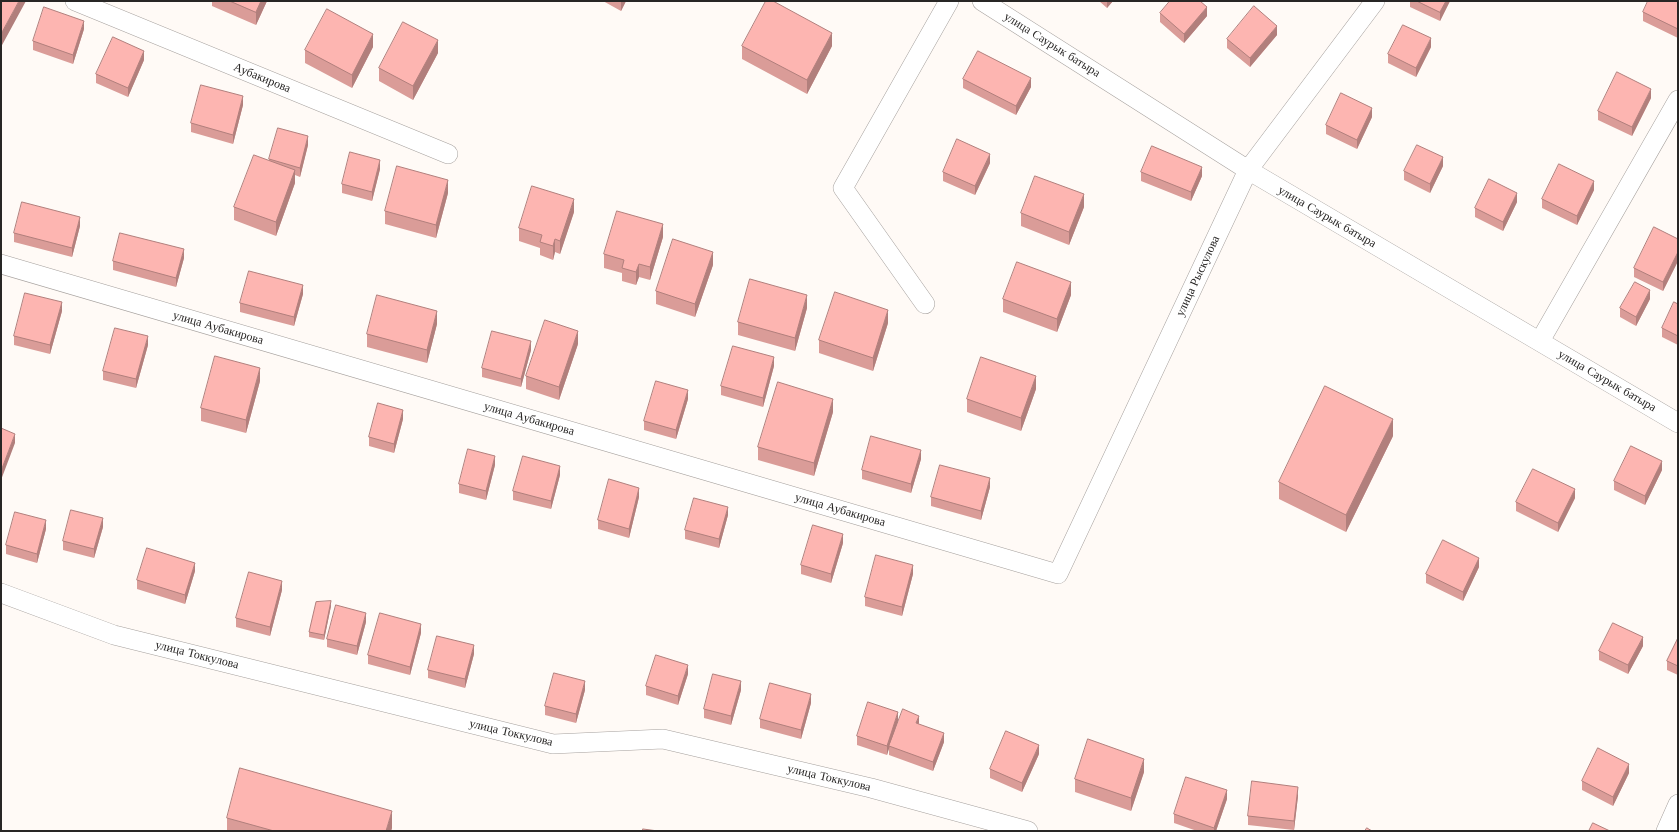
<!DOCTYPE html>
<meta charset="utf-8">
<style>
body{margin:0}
#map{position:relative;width:1679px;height:832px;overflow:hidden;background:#fffaf6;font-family:"Libre Baskerville",serif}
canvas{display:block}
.frame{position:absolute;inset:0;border:2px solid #282625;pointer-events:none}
</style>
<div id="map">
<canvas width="1679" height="832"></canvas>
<div class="frame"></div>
</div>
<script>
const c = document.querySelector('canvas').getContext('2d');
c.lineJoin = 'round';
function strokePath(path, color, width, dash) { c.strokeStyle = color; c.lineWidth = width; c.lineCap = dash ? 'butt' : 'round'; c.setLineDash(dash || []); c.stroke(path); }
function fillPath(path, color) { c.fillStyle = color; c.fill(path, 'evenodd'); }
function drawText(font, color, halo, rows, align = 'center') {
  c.font = font + ' "Libre Baskerville",serif'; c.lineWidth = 3; c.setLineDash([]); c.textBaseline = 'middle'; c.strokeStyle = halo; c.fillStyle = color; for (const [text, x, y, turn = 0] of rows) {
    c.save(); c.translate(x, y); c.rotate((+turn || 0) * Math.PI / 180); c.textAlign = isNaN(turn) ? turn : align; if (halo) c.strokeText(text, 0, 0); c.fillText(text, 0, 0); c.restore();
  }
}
const street = new Path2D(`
 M 75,1 L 448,154
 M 982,1 L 1248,170 L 1678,423
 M 1,264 L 1058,574 L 1248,170 L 1375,1
 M 925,304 L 843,188 L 949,1
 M 1540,341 L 1678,100
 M 1,593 L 114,635 L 553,744 L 663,739 L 871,788 L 1028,831
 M 1666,831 L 1678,804`);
strokePath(street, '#a6a19e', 20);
strokePath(street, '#fff', 19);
fillPath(new Path2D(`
 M 212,1 L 267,1 L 256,25 L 212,6 Z
 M 603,1 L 626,1 L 621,11 Z
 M 1099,1 L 1113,1 L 1107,8 Z
 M 1410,1 L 1450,1 L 1440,21 L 1410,7 Z
 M 1678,1 L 1678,38 L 1643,21 L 1643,12 Z
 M 1160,13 L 1207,16 L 1184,43 L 1160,22 Z
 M 84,29 L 73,64 L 33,50 L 33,41 Z
 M 1277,35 L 1250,67 L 1227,48 L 1227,39 Z
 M 742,46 L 832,46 L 807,94 L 742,59 Z
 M 373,47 L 352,88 L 305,63 L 305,50 Z
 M 1431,47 L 1416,77 L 1388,63 L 1388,54 Z
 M 438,53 L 413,100 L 379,81 L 379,68 Z
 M 144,60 L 128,97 L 96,83 L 96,74 Z
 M 963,79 L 1031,87 L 1016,115 L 963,88 Z
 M 1651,98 L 1632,136 L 1598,120 L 1598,111 Z
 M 243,105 L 233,144 L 191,132 L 191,123 Z
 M 1372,117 L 1357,149 L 1326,134 L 1326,125 Z
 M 308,145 L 300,177 L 295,175 L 295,183 L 276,236 L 234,220 L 234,207 L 269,161 L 269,159 Z
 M 990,163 L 975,195 L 943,181 L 943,172 Z
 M 1443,166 L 1430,193 L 1404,180 L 1404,171 Z
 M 380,169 L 372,201 L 342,193 L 342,184 Z
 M 1141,172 L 1202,176 L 1191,201 L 1141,181 Z
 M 1594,190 L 1577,225 L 1542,208 L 1542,199 Z
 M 448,193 L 436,238 L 385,224 L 385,211 Z
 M 1517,202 L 1503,231 L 1475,217 L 1475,208 Z
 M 1084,207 L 1069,245 L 1021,226 L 1021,213 Z
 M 574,212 L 560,254 L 555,252 L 553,260 L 540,255 L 540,248 L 519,241 L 519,228 Z
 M 80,226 L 72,257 L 14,242 L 14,233 Z
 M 663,237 L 650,280 L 639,277 L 636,285 L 622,281 L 622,273 L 604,268 L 604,254 Z
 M 1678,239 L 1678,261 L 1663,291 L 1634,277 L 1634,268 Z
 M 184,258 L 176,287 L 113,270 L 113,261 Z
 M 713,265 L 695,317 L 656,304 L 656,291 Z
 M 303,294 L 294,326 L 240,312 L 240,303 Z
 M 1071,295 L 1057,332 L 1003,312 L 1003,299 Z
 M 1650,299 L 1636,326 L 1620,317 L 1620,308 Z
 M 1678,304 L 1678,345 L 1662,337 L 1662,328 Z
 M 807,308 L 795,351 L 738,335 L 738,322 Z
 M 62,311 L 50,354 L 14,345 L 14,336 Z
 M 888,323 L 873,371 L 819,353 L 819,340 Z
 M 437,324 L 427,363 L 367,347 L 367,334 Z
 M 578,344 L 559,400 L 526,389 L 526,376 Z
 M 148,345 L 136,388 L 103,380 L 103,371 Z
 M 531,350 L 521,387 L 482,377 L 482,368 Z
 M 774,366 L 763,407 L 721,395 L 721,386 Z
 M 260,381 L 246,433 L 201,421 L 201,408 Z
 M 1036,389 L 1021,431 L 967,412 L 967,399 Z
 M 688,399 L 676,439 L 644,430 L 644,421 Z
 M 833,412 L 814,476 L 758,460 L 758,447 Z
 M 403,419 L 394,453 L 369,446 L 369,437 Z
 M 1393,436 L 1346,532 L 1279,499 L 1279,482 Z
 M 921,459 L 911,493 L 862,479 L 862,470 Z
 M 495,465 L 486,500 L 459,493 L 459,484 Z
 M 1662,470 L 1645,505 L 1614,490 L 1614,481 Z
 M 560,475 L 551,509 L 513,500 L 513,491 Z
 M 990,487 L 981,520 L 931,506 L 931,497 Z
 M 639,497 L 629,538 L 598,529 L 598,520 Z
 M 1575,498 L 1558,532 L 1516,511 L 1516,502 Z
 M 728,515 L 719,548 L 685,539 L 685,530 Z
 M 103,527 L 94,558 L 63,550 L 63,541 Z
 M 46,529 L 37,563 L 6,554 L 6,545 Z
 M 843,543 L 831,583 L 801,574 L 801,565 Z
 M 1479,567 L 1463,601 L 1426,583 L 1426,574 Z
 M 195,571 L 185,604 L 137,589 L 137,580 Z
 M 913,574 L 902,616 L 865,606 L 865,597 Z
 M 282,590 L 270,636 L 236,627 L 236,618 Z
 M 331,606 L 324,640 L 309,637 L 309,632 Z
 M 366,622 L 357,655 L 327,647 L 327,639 Z
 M 421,633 L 410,675 L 368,664 L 368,655 Z
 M 1678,638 L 1678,675 L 1667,670 L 1667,661 Z
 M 1643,646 L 1628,674 L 1599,660 L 1599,651 Z
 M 474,654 L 465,688 L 428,678 L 428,670 Z
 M 688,674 L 678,705 L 646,695 L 646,686 Z
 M 585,690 L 576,723 L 545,715 L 545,706 Z
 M 741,690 L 731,725 L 704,718 L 704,709 Z
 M 811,703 L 801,739 L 760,728 L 760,719 Z
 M 898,721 L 892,740 L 919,724 L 944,742 L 933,771 L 889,755 L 889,747 L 887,755 L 857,745 L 857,736 Z
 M 1039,754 L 1022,792 L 990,778 L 990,769 Z
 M 1144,772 L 1131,811 L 1075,792 L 1075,779 Z
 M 1629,773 L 1613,806 L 1582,790 L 1582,781 Z
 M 1298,796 L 1294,830 L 1248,825 L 1248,816 Z
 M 1227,799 L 1216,831 L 1197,831 L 1174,823 L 1174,814 Z
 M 227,818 L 392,828 L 391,831 L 227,831 Z`), '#da9c98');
fillPath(new Path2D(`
 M 19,1 L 26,1 L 1,47 L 1,34 Z
 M 261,1 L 267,1 L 256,25 L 256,12 Z
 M 621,1 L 626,1 L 621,11 Z
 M 1107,1 L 1113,1 L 1107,8 Z
 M 1446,1 L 1450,1 L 1440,21 L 1440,12 Z
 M 1207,7 L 1207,16 L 1184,43 L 1184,34 Z
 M 84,21 L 84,29 L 73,64 L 73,55 Z
 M 1277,26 L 1277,35 L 1250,67 L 1250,58 Z
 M 832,33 L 832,46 L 807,94 L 807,80 Z
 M 373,34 L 373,47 L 352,88 L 352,75 Z
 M 1431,38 L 1431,47 L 1416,77 L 1416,68 Z
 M 438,40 L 438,53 L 413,100 L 413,86 Z
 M 144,51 L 144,60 L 128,97 L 128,88 Z
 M 1031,78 L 1031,87 L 1016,115 L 1016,106 Z
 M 1651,89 L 1651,98 L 1632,136 L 1632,127 Z
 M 243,96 L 243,105 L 233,144 L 233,135 Z
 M 1372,108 L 1372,117 L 1357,149 L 1357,140 Z
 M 308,136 L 308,145 L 300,177 L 300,168 Z
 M 990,154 L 990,163 L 975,195 L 975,186 Z
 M 1443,157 L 1443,166 L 1430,193 L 1430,184 Z
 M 380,160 L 380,169 L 372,201 L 372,192 Z
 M 1202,167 L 1202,176 L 1191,201 L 1191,192 Z
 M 295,170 L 295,183 L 276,236 L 276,222 Z
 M 448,180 L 448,193 L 436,238 L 436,225 Z
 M 1594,181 L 1594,190 L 1577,225 L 1577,216 Z
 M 1517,193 L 1517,202 L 1503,231 L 1503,222 Z
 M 1084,194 L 1084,207 L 1069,245 L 1069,232 Z
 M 574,199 L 574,212 L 560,254 L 560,241 Z
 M 80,217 L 80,226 L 72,257 L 72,248 Z
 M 663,224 L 663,237 L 650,280 L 650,267 Z
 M 555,239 L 555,252 L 553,260 L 553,246 Z
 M 184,249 L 184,258 L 176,287 L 176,278 Z
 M 713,252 L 713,265 L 695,317 L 695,304 Z
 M 1678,252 L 1678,261 L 1663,291 L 1663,282 Z
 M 639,264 L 639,277 L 636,285 L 636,272 Z
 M 1071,282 L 1071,295 L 1057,332 L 1057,319 Z
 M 303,285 L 303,294 L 294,326 L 294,317 Z
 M 1650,290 L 1650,299 L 1636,326 L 1636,317 Z
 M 807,295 L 807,308 L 795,351 L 795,338 Z
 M 62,302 L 62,311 L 50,354 L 50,345 Z
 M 888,310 L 888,323 L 873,371 L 873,358 Z
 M 437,311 L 437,324 L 427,363 L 427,350 Z
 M 578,331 L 578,344 L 559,400 L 559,387 Z
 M 148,336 L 148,345 L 136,388 L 136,379 Z
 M 531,341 L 531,350 L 521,387 L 521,379 Z
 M 774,357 L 774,366 L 763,407 L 763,398 Z
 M 260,368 L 260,381 L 246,433 L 246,420 Z
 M 1036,376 L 1036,389 L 1021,431 L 1021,418 Z
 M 688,390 L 688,399 L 676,439 L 676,430 Z
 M 833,399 L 833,412 L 814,476 L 814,463 Z
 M 403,410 L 403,419 L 394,453 L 394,444 Z
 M 1393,419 L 1393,436 L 1346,532 L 1346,515 Z
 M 15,434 L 15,443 L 1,480 L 1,471 Z
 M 921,450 L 921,459 L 911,493 L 911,484 Z
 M 495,456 L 495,465 L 486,500 L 486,491 Z
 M 1662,461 L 1662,470 L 1645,505 L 1645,496 Z
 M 560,466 L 560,475 L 551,509 L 551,501 Z
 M 990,478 L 990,487 L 981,520 L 981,511 Z
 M 639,488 L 639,497 L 629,538 L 629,529 Z
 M 1575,489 L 1575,498 L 1558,532 L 1558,523 Z
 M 728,507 L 728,515 L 719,548 L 719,539 Z
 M 103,518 L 103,527 L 94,558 L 94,549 Z
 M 46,520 L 46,529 L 37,563 L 37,554 Z
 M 843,534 L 843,543 L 831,583 L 831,574 Z
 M 1479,558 L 1479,567 L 1463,601 L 1463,592 Z
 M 195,563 L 195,571 L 185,604 L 185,595 Z
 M 913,565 L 913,574 L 902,616 L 902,607 Z
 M 282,581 L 282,590 L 270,636 L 270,627 Z
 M 331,601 L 331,606 L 324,640 L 324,635 Z
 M 366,613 L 366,622 L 357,655 L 357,646 Z
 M 421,624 L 421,633 L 410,675 L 410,667 Z
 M 1643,637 L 1643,646 L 1628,674 L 1628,665 Z
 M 474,645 L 474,654 L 465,688 L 465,679 Z
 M 688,665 L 688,674 L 678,705 L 678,696 Z
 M 585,681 L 585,690 L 576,723 L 576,714 Z
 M 741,681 L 741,690 L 731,725 L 731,716 Z
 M 811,694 L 811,703 L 801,739 L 801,730 Z
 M 898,712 L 898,721 L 887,755 L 887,746 Z
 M 919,716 L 919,724 L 916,723 Z
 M 944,733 L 944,742 L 933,771 L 933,762 Z
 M 1039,745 L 1039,754 L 1022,792 L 1022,783 Z
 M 1144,759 L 1144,772 L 1131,811 L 1131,798 Z
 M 1629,764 L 1629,773 L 1613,806 L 1613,797 Z
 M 1298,787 L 1298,796 L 1294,830 L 1294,821 Z
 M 1227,790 L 1227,799 L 1216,831 L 1214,831 L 1214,828 Z
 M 392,811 L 392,828 L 391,831 L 386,831 Z`), '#b17f7c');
const building = new Path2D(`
 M 1,1 L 19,1 L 1,34 Z
 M 230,1 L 261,1 L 256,12 Z
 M 766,1 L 773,1 L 832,33 L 807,80 L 742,46 Z
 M 1170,1 L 1200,1 L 1207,7 L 1184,34 L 1160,13 Z
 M 1417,1 L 1446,1 L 1440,12 Z
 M 1648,1 L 1678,1 L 1678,29 L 1643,12 Z
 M 1254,6 L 1277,26 L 1250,58 L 1227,39 Z
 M 44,7 L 84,21 L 73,55 L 33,41 Z
 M 327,9 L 373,34 L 352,75 L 305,50 Z
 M 403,22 L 438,40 L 413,86 L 379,68 Z
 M 1403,25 L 1431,38 L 1416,68 L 1388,54 Z
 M 113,37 L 144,51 L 128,88 L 96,74 Z
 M 978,51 L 1031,78 L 1016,106 L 963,79 Z
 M 1617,72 L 1651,89 L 1632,127 L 1598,111 Z
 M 201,85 L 243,96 L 233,135 L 191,123 Z
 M 1341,93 L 1372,108 L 1357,140 L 1326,125 Z
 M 278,128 L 308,136 L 300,168 L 269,159 Z
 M 957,139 L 990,154 L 975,186 L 943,172 Z
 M 1417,145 L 1443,157 L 1430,184 L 1404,171 Z
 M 1152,146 L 1202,167 L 1191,192 L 1141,172 Z
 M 350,152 L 380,160 L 372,192 L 342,184 Z
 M 254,155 L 295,170 L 276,222 L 234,207 Z
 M 1559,164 L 1594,181 L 1577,216 L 1542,199 Z
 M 397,166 L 448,180 L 436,225 L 385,211 Z
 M 1035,176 L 1084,194 L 1069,232 L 1021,213 Z
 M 1489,179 L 1517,193 L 1503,222 L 1475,208 Z
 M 532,186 L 574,199 L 560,241 L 555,239 L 553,246 L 540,242 L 542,235 L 519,228 Z
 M 22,202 L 80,217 L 72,248 L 14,233 Z
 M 617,211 L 663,224 L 650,267 L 639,264 L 636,272 L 622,268 L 624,260 L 604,254 Z
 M 1654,227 L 1678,239 L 1678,252 L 1663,282 L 1634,268 Z
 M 120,233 L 184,249 L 176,278 L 113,261 Z
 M 673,239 L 713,252 L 695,304 L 656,291 Z
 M 1017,262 L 1071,282 L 1057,319 L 1003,299 Z
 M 249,271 L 303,285 L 294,317 L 240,303 Z
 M 750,279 L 807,295 L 795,338 L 738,322 Z
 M 1635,282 L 1650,290 L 1636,317 L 1620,308 Z
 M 835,292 L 888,310 L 873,358 L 819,340 Z
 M 25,293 L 62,302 L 50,345 L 14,336 Z
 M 377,295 L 437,311 L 427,350 L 367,334 Z
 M 1674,302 L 1678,304 L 1678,336 L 1662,328 Z
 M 545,320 L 578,331 L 559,387 L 526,376 Z
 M 115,328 L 148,336 L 136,379 L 103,371 Z
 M 492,331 L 531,341 L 521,379 L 482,368 Z
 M 733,346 L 774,357 L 763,398 L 721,386 Z
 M 215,356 L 260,368 L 246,420 L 201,408 Z
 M 981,357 L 1036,376 L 1021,418 L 967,399 Z
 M 656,381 L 688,390 L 676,430 L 644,421 Z
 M 778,382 L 833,399 L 814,463 L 758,447 Z
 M 1325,386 L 1393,419 L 1346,515 L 1279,482 Z
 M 378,403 L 403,410 L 394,444 L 369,437 Z
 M 1,428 L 15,434 L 1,471 Z
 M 871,436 L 921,450 L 911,484 L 862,470 Z
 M 1631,446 L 1662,461 L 1645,496 L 1614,481 Z
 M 468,449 L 495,456 L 486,491 L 459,484 Z
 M 523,456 L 560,466 L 551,501 L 513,491 Z
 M 940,465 L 990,478 L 981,511 L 931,497 Z
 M 1533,469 L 1575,489 L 1558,523 L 1516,502 Z
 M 609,479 L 639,488 L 629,529 L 598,520 Z
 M 694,498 L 728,507 L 719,539 L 685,530 Z
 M 71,510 L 103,518 L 94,549 L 63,541 Z
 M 15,512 L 46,520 L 37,554 L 6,545 Z
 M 813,525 L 843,534 L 831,574 L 801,565 Z
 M 1443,540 L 1479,558 L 1463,592 L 1426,574 Z
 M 147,548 L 195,563 L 185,595 L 137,580 Z
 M 876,555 L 913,565 L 902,607 L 865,597 Z
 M 249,572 L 282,581 L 270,627 L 236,618 Z
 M 331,601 L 324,635 L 309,632 L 316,602 Z
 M 336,605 L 366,613 L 357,646 L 327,639 Z
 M 380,613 L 421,624 L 410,667 L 368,655 Z
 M 1613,623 L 1643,637 L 1628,665 L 1599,651 Z
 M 437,636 L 474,645 L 465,679 L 428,670 Z
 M 1678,638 L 1678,666 L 1667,661 Z
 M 656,655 L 688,665 L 678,696 L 646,686 Z
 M 554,673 L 585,681 L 576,714 L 545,706 Z
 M 713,674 L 741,681 L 731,716 L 704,709 Z
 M 770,683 L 811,694 L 801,730 L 760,719 Z
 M 868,702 L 898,712 L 887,746 L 857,736 Z
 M 903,709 L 919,716 L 916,723 L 944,733 L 933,762 L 889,746 Z
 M 1006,731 L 1039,745 L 1022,783 L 990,769 Z
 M 1088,739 L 1144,759 L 1131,798 L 1075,779 Z
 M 1598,748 L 1629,764 L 1613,797 L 1582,781 Z
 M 240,768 L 392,811 L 386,831 L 274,831 L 227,818 Z
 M 1186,777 L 1227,790 L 1214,828 L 1174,814 Z
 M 1252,781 L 1298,787 L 1294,821 L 1248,816 Z
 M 1593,823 L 1610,831 L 1589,831 Z
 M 1367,828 L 1372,831 L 1365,831 Z
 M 643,829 L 658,831 L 643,831 Z`);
fillPath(building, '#fdb5b1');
strokePath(building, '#b17f7c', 1);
drawText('12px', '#282625', '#fff', [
 ["улица Саурык батыра",1052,45,32],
 ["Аубакирова",262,78,22],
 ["улица Саурык батыра",1327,217,30],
 ["улица Рыскулова",1198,276,-65],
 ["улица Аубакирова",218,328,16],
 ["улица Саурык батыра",1607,381,30],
 ["улица Аубакирова",529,419,16],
 ["улица Аубакирова",840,510,16],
 ["улица Токкулова",197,655,14],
 ["улица Токкулова",511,733,13],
 ["улица Токкулова",829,778,13]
]);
</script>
